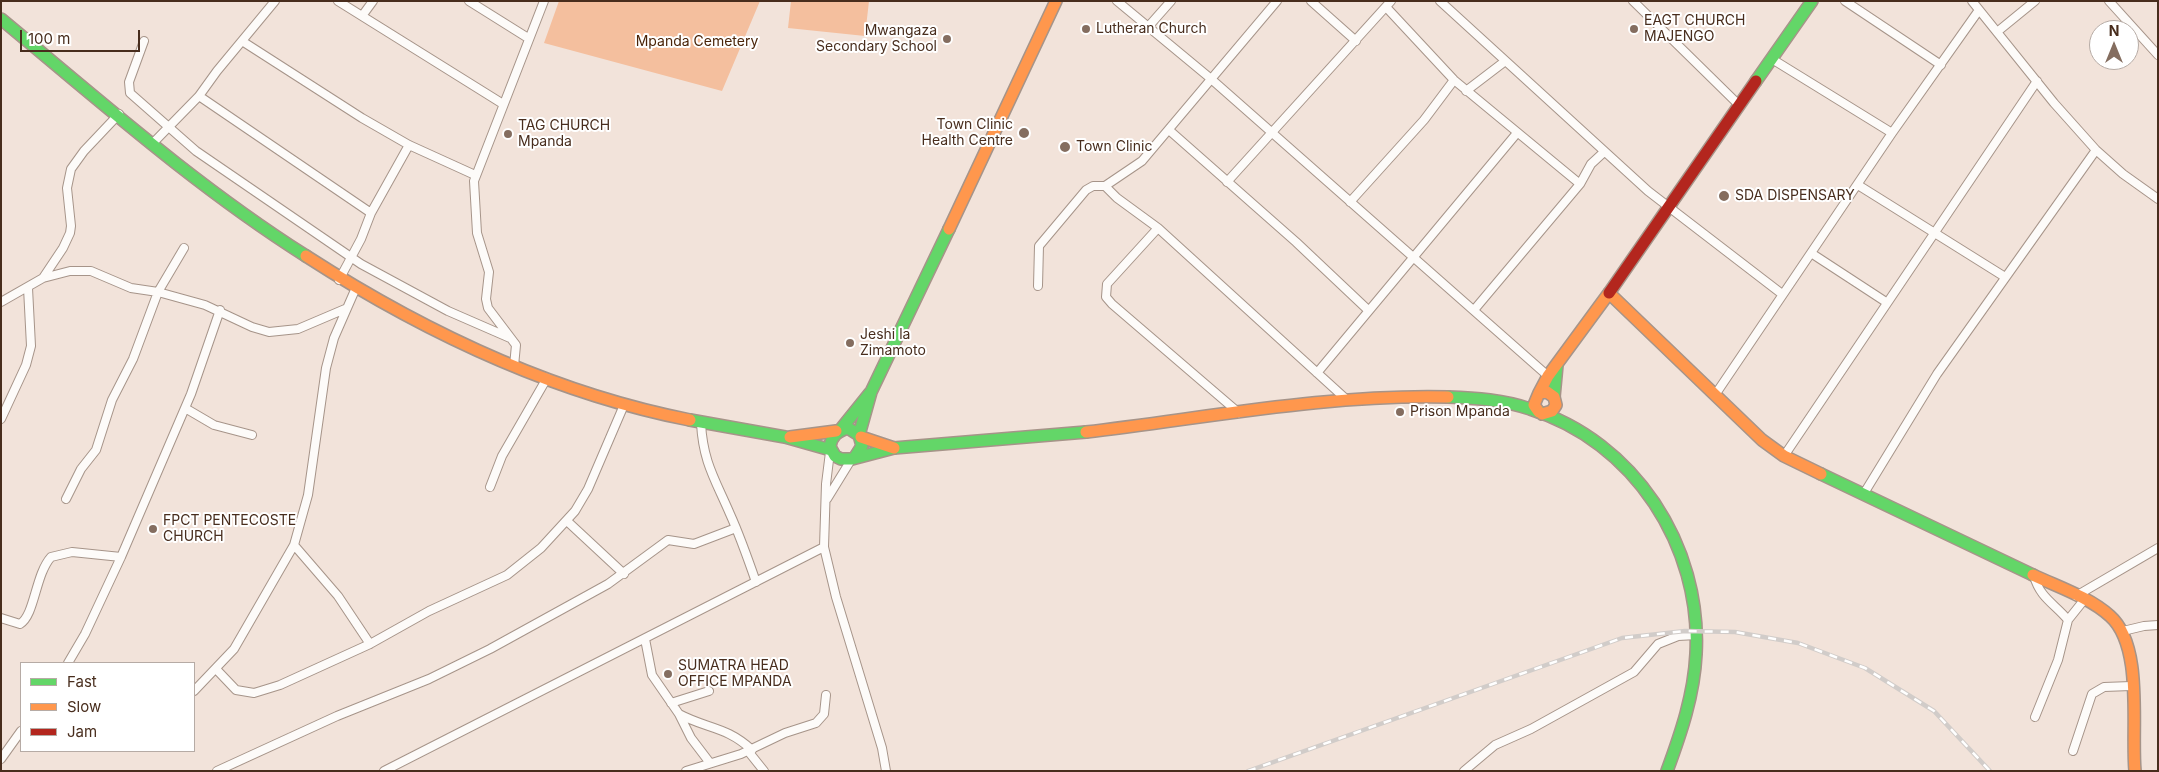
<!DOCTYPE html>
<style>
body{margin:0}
#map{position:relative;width:2159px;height:772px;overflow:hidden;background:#f2e3da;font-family:Inter,sans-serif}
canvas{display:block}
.frame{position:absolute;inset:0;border:2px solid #482d1d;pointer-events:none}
.legend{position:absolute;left:20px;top:662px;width:175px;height:90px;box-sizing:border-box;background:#fff;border:1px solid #b6aba5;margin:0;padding:6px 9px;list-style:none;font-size:15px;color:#482d1d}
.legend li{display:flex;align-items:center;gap:10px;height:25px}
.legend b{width:25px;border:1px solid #b6aba5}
.north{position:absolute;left:2089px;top:20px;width:50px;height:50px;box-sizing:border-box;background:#fff;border:1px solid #b6aba5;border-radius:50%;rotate:0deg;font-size:14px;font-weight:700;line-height:20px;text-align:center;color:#482d1d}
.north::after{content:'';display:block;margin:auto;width:18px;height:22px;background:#846d5f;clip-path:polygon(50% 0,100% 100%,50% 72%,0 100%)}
.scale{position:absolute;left:20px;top:30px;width:120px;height:22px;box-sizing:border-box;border:2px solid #482d1d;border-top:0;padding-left:6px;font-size:15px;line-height:18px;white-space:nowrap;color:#482d1d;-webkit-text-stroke:4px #fff;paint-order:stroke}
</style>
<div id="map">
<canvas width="2159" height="772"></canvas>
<div class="frame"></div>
<ul class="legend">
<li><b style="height:6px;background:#63d668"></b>Fast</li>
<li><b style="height:6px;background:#ff974d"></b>Slow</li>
<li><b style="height:6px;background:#b3261e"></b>Jam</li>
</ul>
<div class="north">N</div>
<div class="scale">100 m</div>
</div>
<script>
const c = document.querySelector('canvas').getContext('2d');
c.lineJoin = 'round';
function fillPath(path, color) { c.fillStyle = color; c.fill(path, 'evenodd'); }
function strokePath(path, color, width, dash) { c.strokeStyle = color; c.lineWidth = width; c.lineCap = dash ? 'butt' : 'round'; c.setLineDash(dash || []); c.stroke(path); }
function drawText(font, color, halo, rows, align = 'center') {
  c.font = font + ' Inter,sans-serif'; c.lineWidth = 4; c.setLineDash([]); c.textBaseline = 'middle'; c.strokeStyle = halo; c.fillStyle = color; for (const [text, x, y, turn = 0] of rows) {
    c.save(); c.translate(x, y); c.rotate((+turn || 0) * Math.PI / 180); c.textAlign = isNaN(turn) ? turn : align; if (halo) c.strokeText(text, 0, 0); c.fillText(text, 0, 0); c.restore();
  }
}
fillPath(new Path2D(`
 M 559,1 L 760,1 L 722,91 L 544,43 Z
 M 791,1 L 869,1 L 865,36 L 788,28 Z`), '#f4bf9e');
const street = new Path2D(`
 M 338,1 L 503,104
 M 469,1 L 528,38
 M 1117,1 L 1210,78 L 1548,376
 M 1311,1 L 1356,41
 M 1440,1 L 1648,191 L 1782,294
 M 1633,1 L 1739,105
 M 1845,1 L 1941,65
 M 1972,1 L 2054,103 L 2096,150 L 2123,174 L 2158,199
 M 2109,1 L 2158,55
 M 1386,7 L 1454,80 L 1580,184
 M 362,16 L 373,1
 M 1148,27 L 1171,1
 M 1997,32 L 2035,1
 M 144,41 L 129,82 L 130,93 L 196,151 L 361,264 L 448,311 L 510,338
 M 242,41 L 362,118 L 409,145 L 475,175
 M 1772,59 L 1892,133
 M 1466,91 L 1504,62
 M 199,96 L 371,213
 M 1169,130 L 1296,242 L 1368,310
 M 153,143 L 199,96 L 217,71 L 275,1
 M 1227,182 L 1391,1
 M 1858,185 L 2005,277
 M 1105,186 L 1117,198 L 1158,228 L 1347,400
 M 1350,202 L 1424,120 L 1454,80
 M 1158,228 L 1107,284 L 1106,297 L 1112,304 L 1239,413
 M 1811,253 L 1886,302
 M 43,278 L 70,271 L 91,271 L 131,288 L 158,292 L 205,305 L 252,327 L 269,332 L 298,329 L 345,309
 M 339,280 L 361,239 L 371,213 L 409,145
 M 1038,286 L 1039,246 L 1086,190 L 1093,186 L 1105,186 L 1142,161 L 1277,1
 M 1,302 L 43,278 L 63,248 L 70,233 L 71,226 L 67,188 L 71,169 L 84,151 L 119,114
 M 1474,310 L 1580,184 L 1591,164 L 1604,152
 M 514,366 L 516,345 L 488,308 L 486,299 L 489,272 L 477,233 L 474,181 L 544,1
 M 1317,373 L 1517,133
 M 1715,395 L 1892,133 L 1979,10
 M 185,408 L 214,425 L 252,435
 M 1,419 L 26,365 L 31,346 L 28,288
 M 701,423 C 703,462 715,479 730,514 C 740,536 748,559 756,582
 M 830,452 L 826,484 L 824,547 L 836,597 L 882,748 L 886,771
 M 1784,456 L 2037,81
 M 490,487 L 502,456 L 547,378
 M 1863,495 L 1937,374 L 2096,150
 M 66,499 L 81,469 L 96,450 L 112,400 L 133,359 L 158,292 L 184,248
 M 827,499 L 851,460
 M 567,521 L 624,574
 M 294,545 L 338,596 L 370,644
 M 2034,576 C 2040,598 2055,604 2068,620 L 2058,660 L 2035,717
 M 2076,596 L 2158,548
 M 1,618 L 20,624 C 35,615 35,575 51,557 L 72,552 L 121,557
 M 2068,620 L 2084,600
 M 2123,631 L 2144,626 L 2158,625
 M 645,639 L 652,675 L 679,714 L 691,738 L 710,763
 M 68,663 L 85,634 L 121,557 L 191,394 L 220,310
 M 216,669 L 236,690 L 254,693 L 280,685 L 370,644 L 429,611 L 507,575 L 541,548 L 575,511 L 588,489 L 624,405
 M 194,691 L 234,649 L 294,545 L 308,495 L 326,368 L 334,338 L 355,290
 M 671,703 L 709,691
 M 679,714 C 707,729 726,726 752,750
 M 748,751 L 764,771
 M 2073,751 L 2092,694 L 2104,687 L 2131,686
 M 1,759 L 21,731
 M 217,771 L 337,716 L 429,679 L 490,649 L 608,584 L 668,540 L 694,544 L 736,528
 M 384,771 L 824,547
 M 686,771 L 741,754 L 785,733 L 816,723 L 824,714 L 826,695
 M 1464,771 L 1495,745 L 1531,729 L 1634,672 L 1658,644 L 1678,636 L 1697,635`);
const fast = new Path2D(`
 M 1,19 C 100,101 197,187 306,256
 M 1756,81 L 1812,1
 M 1448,397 C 1476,398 1504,400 1530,409 C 1634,441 1702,546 1696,654 C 1694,695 1681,733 1667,771
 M 1554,397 L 1557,365
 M 690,420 L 785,437 L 831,450
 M 841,429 L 870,393
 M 859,435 L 871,392 L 949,229
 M 855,457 L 862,446 L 859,435 L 848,428 C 838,431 831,436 830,447 L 835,456 L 841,459 L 852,459 L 894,448 L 1086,432
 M 1821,474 L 2033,575`);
const slow = new Path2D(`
 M 949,229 L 1056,1
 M 306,256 C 424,332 552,393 690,420
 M 1539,393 L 1548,376 L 1609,293 L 1762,440 L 1784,456 L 1821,474
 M 1539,412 L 1534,405 L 1539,393 L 1547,392 L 1554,397 L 1556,405 L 1552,411 L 1542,414
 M 1086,432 C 1206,418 1327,394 1448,397
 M 790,437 L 836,431
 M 861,437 L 894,448
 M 2033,575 C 2058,587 2089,597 2110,616 C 2144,646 2131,728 2135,771`);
const jam = new Path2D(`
 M 1609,293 L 1756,81`);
strokePath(street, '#a69489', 10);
strokePath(fast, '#a69489', 14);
strokePath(slow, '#a69489', 14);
strokePath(jam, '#a69489', 14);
strokePath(street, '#fdfbf9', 8);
strokePath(fast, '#63d668', 11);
strokePath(slow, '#ff974d', 11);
strokePath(jam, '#b3261e', 11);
const rail = new Path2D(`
 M 1248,771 L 1622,638 L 1685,631 L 1735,632 L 1798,643 L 1865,668 L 1934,711 L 1990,771`);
strokePath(rail, '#d1ccc9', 4.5);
strokePath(rail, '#fff', 2.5, [8]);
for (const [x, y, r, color] of [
 [1086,29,5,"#846d5f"],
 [1634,29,5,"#846d5f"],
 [947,39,5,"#846d5f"],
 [1024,133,6,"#846d5f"],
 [508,134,5,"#846d5f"],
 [1065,147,6,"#846d5f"],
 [1724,196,6,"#846d5f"],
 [850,343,5,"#846d5f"],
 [1400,412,5,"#846d5f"],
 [153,529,5,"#846d5f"],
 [668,674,5,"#846d5f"]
]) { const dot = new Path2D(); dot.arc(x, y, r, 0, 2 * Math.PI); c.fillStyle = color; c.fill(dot); strokePath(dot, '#fff', 2); }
drawText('14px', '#482d1d', '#fff', [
 ["EAGT CHURCH",1644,21],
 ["MAJENGO",1644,37],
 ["Lutheran Church",1096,29],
 ["Mwangaza",937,31,"right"],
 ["Secondary School",937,47,"right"],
 ["Town Clinic",1013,125,"right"],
 ["Health Centre",1013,141,"right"],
 ["TAG CHURCH",518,126],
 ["Mpanda",518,142],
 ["Town Clinic",1076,147],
 ["SDA DISPENSARY",1735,196],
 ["Jeshi la",860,335],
 ["Zimamoto",860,351],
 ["Prison Mpanda",1410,412],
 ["FPCT PENTECOSTE",163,521],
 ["CHURCH",163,537],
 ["SUMATRA HEAD",678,666],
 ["OFFICE MPANDA",678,682]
], 'left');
drawText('14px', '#4a2408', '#fff', [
 ["Mpanda Cemetery",697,42]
]);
</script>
